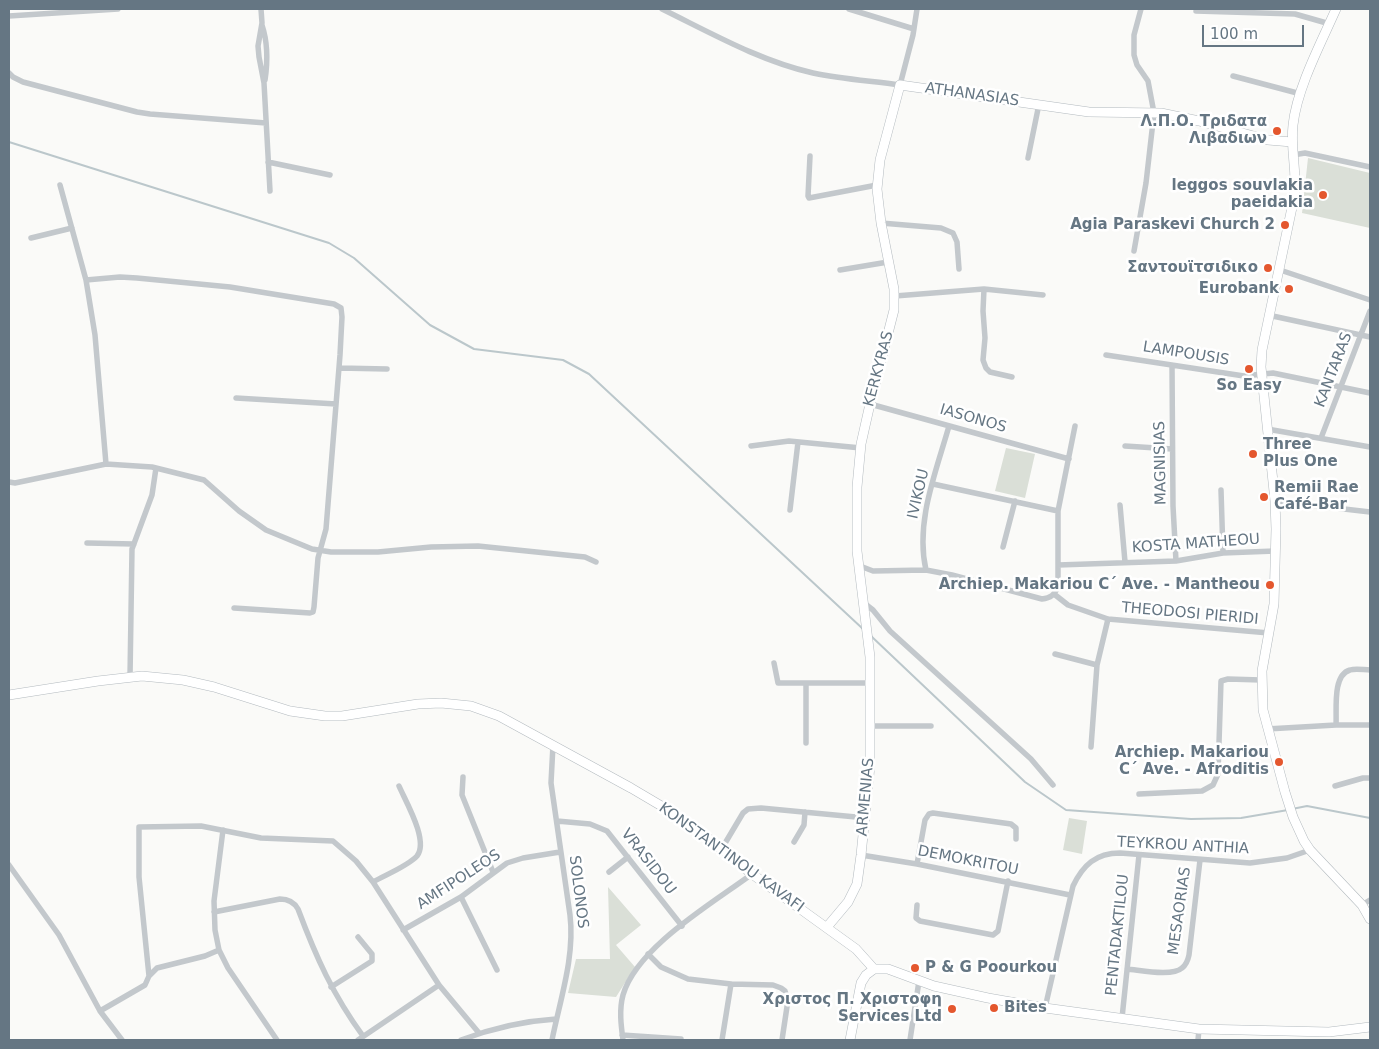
<!DOCTYPE html>
<meta charset="utf-8">
<style>
body{margin:0}
#map{position:relative;width:1379px;height:1049px;overflow:hidden;background:#fafaf8;font-family:"DejaVu Sans",sans-serif}
canvas{display:block}
.frame{position:absolute;inset:0;border:10px solid #657683;pointer-events:none}
.scale{position:absolute;left:1202px;top:25px;width:102px;height:22px;box-sizing:border-box;border:2px solid #657683;border-top:0;padding-left:6px;font-size:15px;line-height:18px;white-space:nowrap;color:#657683;-webkit-text-stroke:4px #fff;paint-order:stroke}
</style>
<div id="map">
<canvas width="1379" height="1049"></canvas>
<div class="frame"></div>
<div class="scale">100 m</div>
</div>
<script>
const c = document.querySelector('canvas').getContext('2d');
c.lineJoin = 'round';
function fillPath(path, color) { c.fillStyle = color; c.fill(path, 'evenodd'); }
function strokePath(path, color, width, dash) { c.strokeStyle = color; c.lineWidth = width; c.lineCap = dash ? 'butt' : 'round'; c.setLineDash(dash || []); c.stroke(path); }
function drawText(font, color, halo, rows, align = 'center') {
  c.font = font + ' "DejaVu Sans",sans-serif'; c.lineWidth = 5; c.setLineDash([]); c.textBaseline = 'middle'; c.strokeStyle = halo; c.fillStyle = color; for (const [text, x, y, turn = 0] of rows) {
    c.save(); c.translate(x, y); c.rotate((+turn || 0) * Math.PI / 180); c.textAlign = isNaN(turn) ? turn : align; if (halo) c.strokeText(text, 0, 0); c.fillText(text, 0, 0); c.restore();
  }
}
fillPath(new Path2D(`
 M 1308,158 L 1370,173 L 1370,228 L 1302,213 Z
 M 1006,448 L 1035,454 L 1025,498 L 995,491 Z
 M 1069,818 L 1087,821 L 1082,854 L 1063,850 Z
 M 608,887 L 641,925 L 616,945 L 635,967 L 616,997 L 568,993 L 576,959 L 610,959 Z`), '#dadfd7');
strokePath(new Path2D(`
 M 9,142 L 329,243 L 354,258 L 430,325 L 474,349 L 563,360 L 589,374 L 863,629
 M 871,636 L 1025,782 L 1066,810 L 1191,819 L 1241,818 L 1288,810
 M 1292,809 L 1307,806 L 1370,818`), '#bbc7cb', 2);
const secondary = new Path2D(`
 M 1336,9 C 1321,43 1297,88 1293,125 C 1290,150 1298,174 1294,198 L 1262,350 L 1261,367 L 1275,501 L 1276,529 L 1274,604 L 1262,671 L 1263,710 L 1285,792 L 1293,817 L 1304,841 L 1310,850 L 1362,905 L 1370,919
 M 9,695 L 98,681 L 142,676 L 183,680 L 214,687 L 290,711 L 325,716 L 342,716 L 418,704 L 441,703 L 471,706 L 499,716 L 631,788 L 675,814 L 698,830 L 752,874 L 856,949 L 874,969
 M 827,927 L 848,902 L 857,884 L 861,855 L 870,766 L 870,657 L 857,551 L 857,487 L 861,444 L 870,404 L 894,310 L 894,289 L 881,223 L 877,189 L 880,160 L 900,85 L 1089,112 L 1161,113 L 1199,121 L 1268,140 L 1292,142
 M 874,969 L 888,969 L 934,986 L 988,998 L 1045,1008 L 1199,1029 L 1329,1032 L 1370,1027
 M 850,1040 L 861,983 L 866,975 L 874,969`);
strokePath(secondary, '#b3babf', 10);
strokePath(new Path2D(`
 M 261,9 L 262,23 L 258,46 L 259,57 L 264,83 L 270,191
 M 662,9 C 711,33 760,61 813,73 C 841,79 872,81 900,85 L 913,35 L 917,9
 M 849,9 L 914,29
 M 1196,11 L 1295,14 L 1330,24
 M 9,16 L 118,9
 M 262,25 C 268,43 268,60 265,80
 M 9,73 L 13,77 L 23,82 L 137,112 L 150,114 L 266,123
 M 1233,76 L 1301,94
 M 1293,155 L 1305,153 L 1370,167
 M 810,156 L 808,196 L 809,198 L 877,185
 M 1028,158 L 1039,104
 M 268,162 L 330,175
 M 60,185 L 86,280 L 95,335 L 106,464
 M 881,223 L 941,228 L 953,233 L 957,242 L 959,269
 M 31,238 L 72,228
 M 1134,251 L 1146,183 L 1154,113 L 1148,81 L 1137,65 L 1134,55 L 1134,35 L 1141,9
 M 840,270 L 888,262
 M 1280,270 L 1370,300
 M 86,280 L 120,277 L 137,278 L 230,287 L 334,304 L 341,308 L 342,317 L 340,355 L 326,529 L 318,558 L 314,607 L 313,612 L 310,613 L 234,608
 M 984,289 L 983,311 L 985,338 L 983,360 L 986,368 L 990,372 L 1012,377
 M 895,296 L 984,289 L 1043,295
 M 1268,315 L 1370,337
 M 1106,355 L 1244,376 L 1273,373 L 1370,393
 M 1172,365 L 1173,506 L 1176,561
 M 339,368 L 387,369
 M 236,398 L 336,404
 M 870,404 L 1069,459
 M 1267,429 L 1370,447
 M 1321,438 L 1370,311
 M 751,446 L 789,441 L 861,448
 M 1125,446 L 1172,449
 M 9,482 L 15,483 L 106,464 L 152,467 L 204,480 L 239,511 L 266,530 L 312,549 L 331,552 L 378,552 L 431,547 L 478,546 L 585,557 L 596,562
 M 933,484 L 1058,511
 M 1221,490 L 1223,553
 M 1275,501 L 1370,512
 M 1120,505 L 1125,562
 M 790,510 L 798,442
 M 87,543 L 134,544
 M 1003,547 L 1015,501
 M 1058,565 L 1176,561 L 1223,553 L 1275,551
 M 860,566 L 873,571 L 926,570 L 952,575 L 1042,599 C 1051,598 1054,595 1058,587 L 1058,511 L 1075,426
 M 926,570 C 915,522 936,472 949,426
 M 1054,594 L 1068,605 L 1108,619 L 1269,633
 M 864,603 L 873,610 L 890,631 L 1031,759 L 1053,785
 M 1055,654 L 1097,665
 M 774,663 L 778,683 L 870,683
 M 130,677 L 132,549 L 152,495 L 156,468
 M 806,683 L 806,743
 M 1336,725 C 1337,710 1332,675 1350,670 C 1356,668 1364,670 1370,670
 M 870,726 L 931,726
 M 1267,729 L 1336,725 L 1370,725
 M 1091,747 L 1097,665 L 1108,619
 M 463,777 L 462,795 L 493,872
 M 1335,786 L 1363,778 L 1370,778
 M 1139,794 L 1202,791 L 1213,785 L 1218,774 L 1221,681 L 1228,679 L 1261,680
 M 557,821 L 590,824 L 607,831 L 682,926
 M 223,830 L 214,901 L 215,930 L 219,950 L 228,968 L 277,1040
 M 794,842 L 804,825 L 805,812
 M 721,850 L 743,813 L 748,809 L 761,808 L 856,817
 M 861,855 L 917,864 L 1070,895
 M 917,864 L 925,820 L 929,814 L 933,813 L 1011,824 L 1016,828 L 1016,839
 M 9,865 L 59,935 L 100,1011 L 122,1040
 M 609,872 L 628,857
 M 373,882 C 385,875 408,866 417,856 C 429,841 406,802 399,786
 M 461,897 L 497,970
 M 917,905 L 916,918 L 920,921 L 993,935 L 998,931 L 1008,881
 M 1362,905 L 1370,900
 M 214,912 L 280,899 C 288,899 294,902 298,909 C 316,957 333,995 363,1036
 M 403,930 L 461,897 L 507,863 L 523,858 L 560,852
 M 648,954 L 661,967 L 688,979 L 731,984 L 773,985 L 781,988 L 785,991 L 788,1000 L 782,1040
 M 1127,969 C 1140,970 1172,977 1182,968 C 1186,965 1188,960 1189,955 L 1200,860
 M 149,976 L 139,877 L 139,827 L 201,826 L 261,838 L 333,841 L 356,861 L 373,882 L 439,985 L 479,1033
 M 331,987 L 372,961 L 372,954 L 358,937
 M 1045,1008 L 1073,886 C 1083,865 1096,853 1120,853 L 1250,863 L 1287,858 L 1310,850
 M 100,1011 L 145,985 L 149,976 L 157,968 L 205,956 L 219,950
 M 1122,1018 L 1139,855
 M 622,1035 L 681,1039
 M 358,1040 L 439,985
 M 461,1040 C 490,1029 524,1021 556,1019
 M 552,1040 C 560,1000 575,957 570,915 L 551,783 L 553,745
 M 623,1040 C 621,1025 619,1010 623,995 C 637,947 713,903 752,874
 M 722,1040 L 731,984
 M 910,1040 L 919,981
 M 1198,1040 L 1199,1029`), '#c3c8cc', 5.5);
strokePath(secondary, '#fff', 9);
for (const [x, y, r, color] of [
 [1277,131,5,"#e4572e"],
 [1323,195,5,"#e4572e"],
 [1285,225,5,"#e4572e"],
 [1268,268,5,"#e4572e"],
 [1289,289,5,"#e4572e"],
 [1249,369,5,"#e4572e"],
 [1253,454,5,"#e4572e"],
 [1264,497,5,"#e4572e"],
 [1270,585,5,"#e4572e"],
 [1279,762,5,"#e4572e"],
 [915,968,5,"#e4572e"],
 [994,1008,5,"#e4572e"],
 [952,1009,5,"#e4572e"]
]) { const dot = new Path2D(); dot.arc(x, y, r, 0, 2 * Math.PI); c.fillStyle = color; c.fill(dot); strokePath(dot, '#fff', 2); }
drawText('15px', '#657683', '#fff', [
 ["ATHANASIAS",972,95,8],
 ["LAMPOUSIS",1186,354,9],
 ["KERKYRAS",879,369,-75],
 ["KANTARAS",1334,370,-69],
 ["IASONOS",973,419,16],
 ["MAGNISIAS",1161,463,-91],
 ["IVIKOU",919,494,-77],
 ["KOSTA MATHEOU",1196,544,-4],
 ["THEODOSI PIERIDI",1190,614,5],
 ["ARMENIAS",866,797,-85],
 ["TEYKROU ANTHIA",1183,846,3],
 ["KONSTANTINOU KAVAFI",731,858,36],
 ["DEMOKRITOU",968,861,11],
 ["VRASIDOU",648,862,52],
 ["AMFIPOLEOS",459,880,-33],
 ["SOLONOS",578,892,83],
 ["MESAORIAS",1180,911,-82],
 ["PENTADAKTILOU",1118,935,-84]
]);
drawText('bold 15px', '#657683', '#fff', [
 ["Λ.Π.Ο. Τριδατα",1267,122],
 ["Λιβαδιων",1267,139],
 ["leggos souvlakia",1313,186],
 ["paeidakia",1313,203],
 ["Agia Paraskevi Church 2",1275,225],
 ["Σαντουϊτσιδικο",1258,268],
 ["Eurobank",1279,289],
 ["So Easy",1249,386,"center"],
 ["Three",1263,445,"left"],
 ["Plus One",1263,462,"left"],
 ["Remii Rae",1274,488,"left"],
 ["Café-Bar",1274,505,"left"],
 ["Archiep. Makariou C´ Ave. - Mantheou",1260,585],
 ["Archiep. Makariou",1269,753],
 ["C´ Ave. - Afroditis",1269,770],
 ["P & G Poourkou",925,968,"left"],
 ["Χριστος Π. Χριστοφη",942,1000],
 ["Services Ltd",942,1017],
 ["Bites",1004,1008,"left"]
], 'right');
</script>
